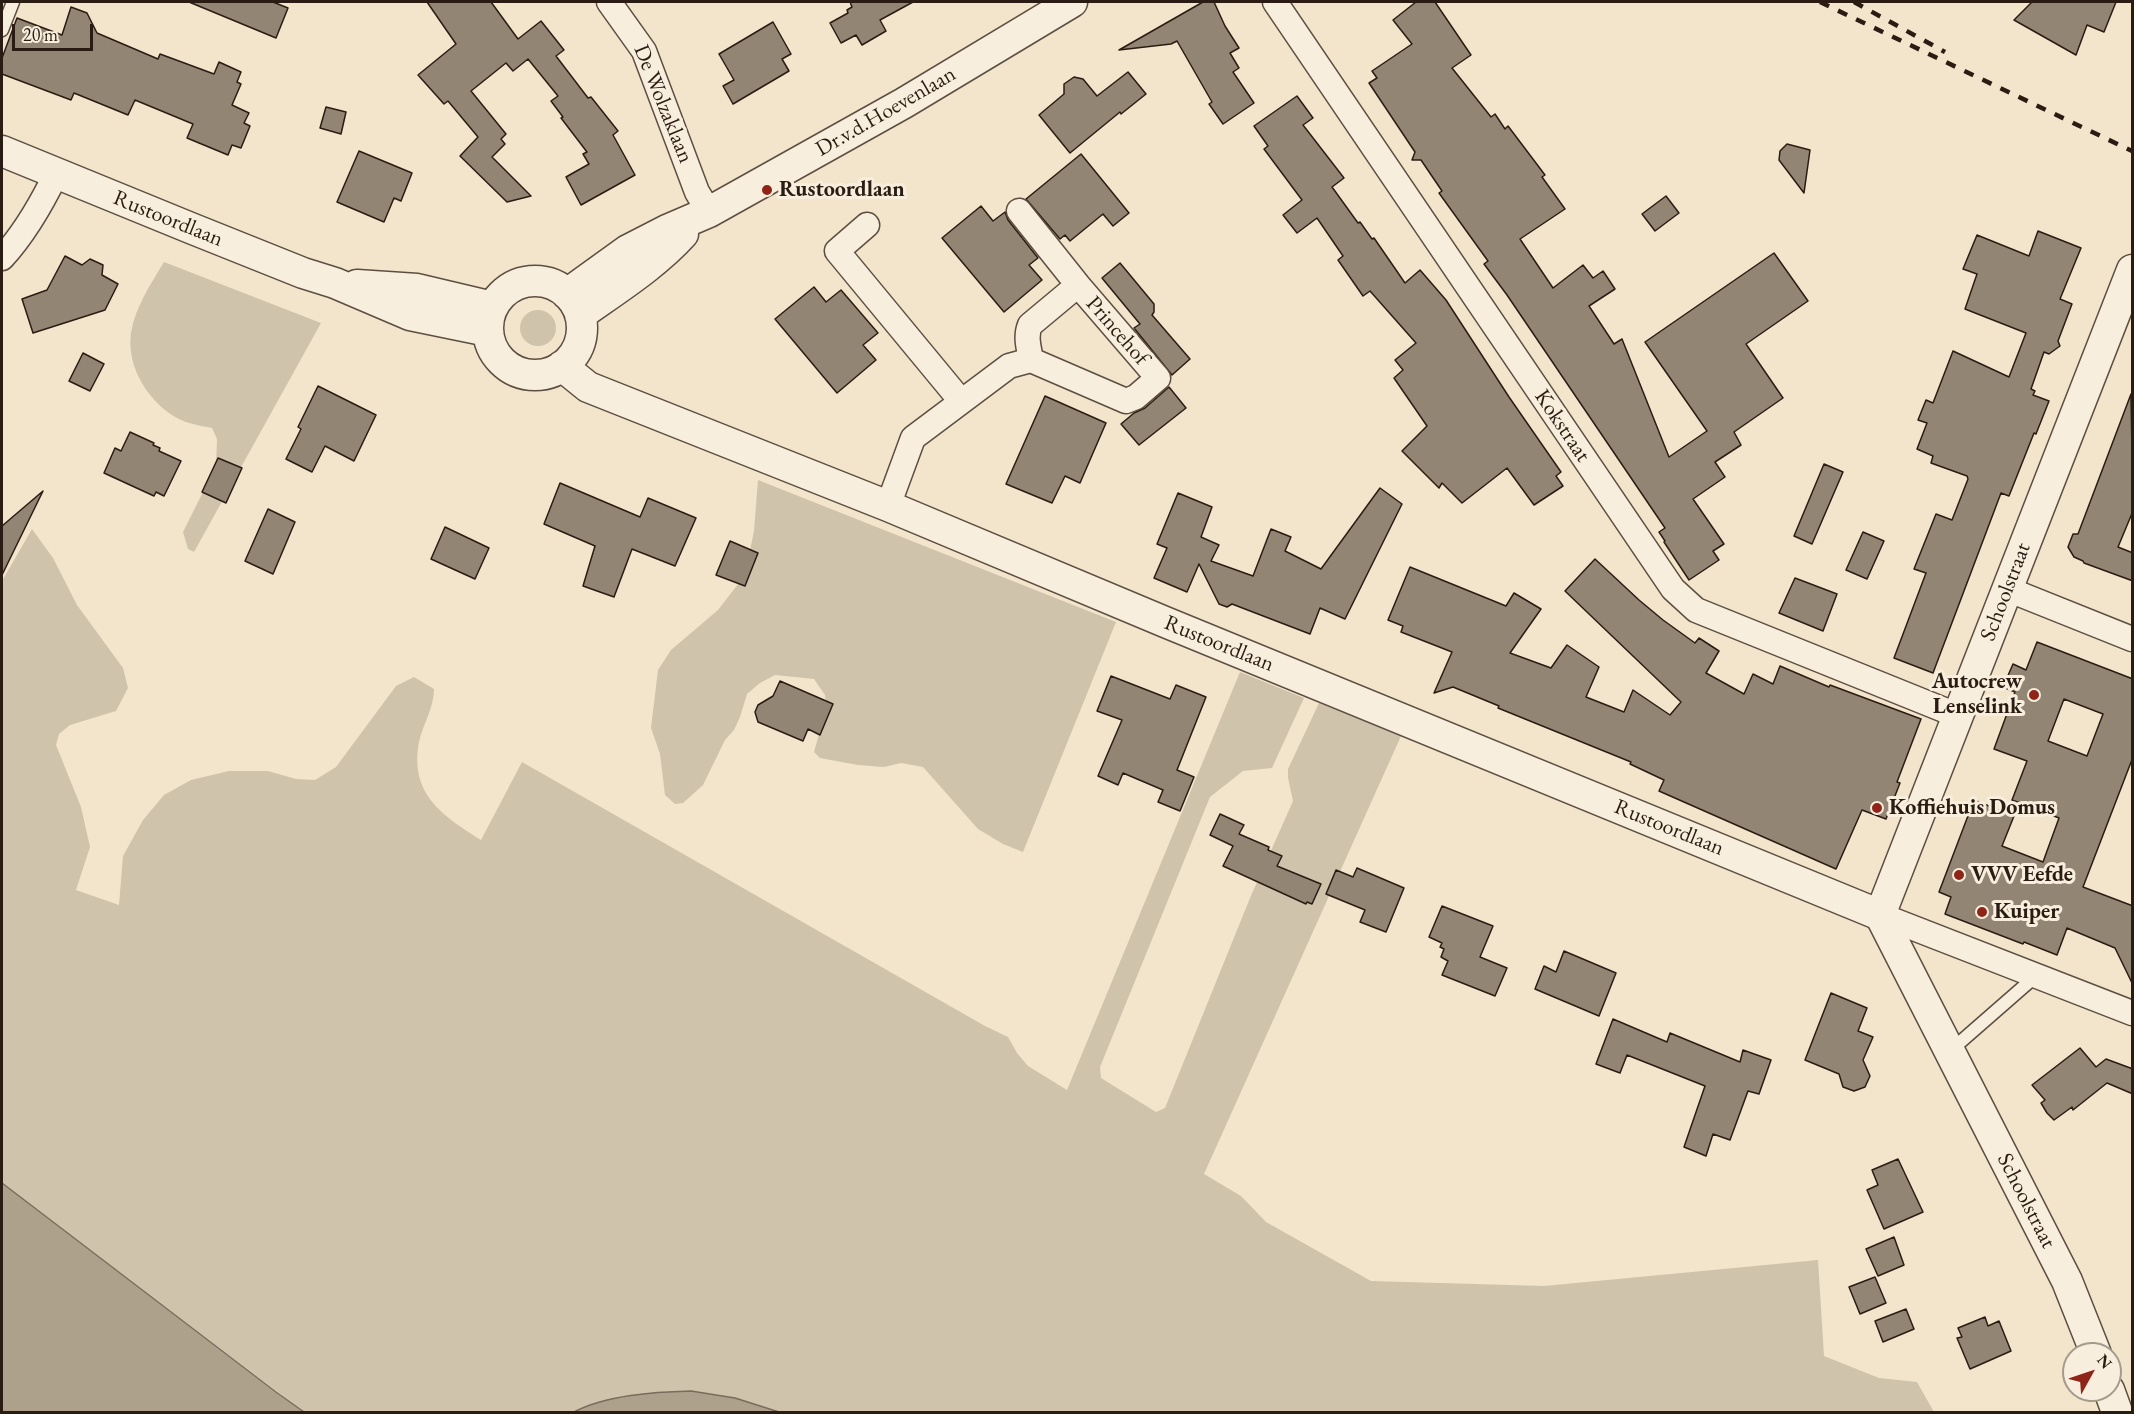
<!DOCTYPE html>
<style>
body{margin:0}
#map{position:relative;width:2134px;height:1414px;overflow:hidden;background:#f2e5cb;font-family:"EB Garamond",serif}
canvas{display:block}
.frame{position:absolute;inset:0;border:3px solid #2b1c13;pointer-events:none}
.north{position:absolute;left:2062px;top:1342px;width:60px;height:60px;box-sizing:border-box;background:#f7eedd;border:2px solid #a59a8c;border-radius:50%;rotate:50deg;font-size:16px;font-weight:700;line-height:24px;text-align:center;color:#2b1c13}
.north::after{content:'';display:block;margin:auto;width:21px;height:27px;background:#8f2418;clip-path:polygon(50% 0,100% 100%,50% 72%,0 100%)}
.scale{position:absolute;left:12px;top:24px;width:81px;height:27px;box-sizing:border-box;border:3px solid #2b1c13;border-top:0;padding-left:8px;font-size:18px;line-height:21px;white-space:nowrap;color:#2b1c13;-webkit-text-stroke:4px #f7eedd;paint-order:stroke}
</style>
<div id="map">
<canvas width="2134" height="1414"></canvas>
<div class="frame"></div>
<div class="north">N</div>
<div class="scale">20 m</div>
</div>
<script>
const c = document.querySelector('canvas').getContext('2d');
c.lineJoin = 'round';
function fillPath(path, color) { c.fillStyle = color; c.fill(path, 'evenodd'); }
function strokePath(path, color, width, dash) { c.strokeStyle = color; c.lineWidth = width; c.lineCap = dash ? 'butt' : 'round'; c.setLineDash(dash || []); c.stroke(path); }
function drawText(font, color, halo, rows, align = 'center') {
  c.font = font + ' "EB Garamond",serif'; c.lineWidth = 6; c.setLineDash([]); c.textBaseline = 'middle'; c.strokeStyle = halo; c.fillStyle = color; for (const [text, x, y, turn = 0] of rows) {
    c.save(); c.translate(x, y); c.rotate((+turn || 0) * Math.PI / 180); c.textAlign = isNaN(turn) ? turn : align; if (halo) c.strokeText(text, 0, 0); c.fillText(text, 0, 0); c.restore();
  }
}
fillPath(new Path2D(`
 M 164,262 L 321,323 L 194,552 L 188,549 L 183,532 L 216,466 L 217,439 L 212,428 C 202,426 190,424 181,420 C 150,405 126,368 131,333 C 135,307 151,284 164,262 Z
 M520 328a18 18 0 1 1 36 0a18 18 0 1 1-36 0Z
 M 758,480 L 1116,622 L 1023,852 L 1003,844 L 978,829 L 923,767 L 901,763 L 884,767 L 858,765 L 820,758 L 814,752 L 826,709 L 825,695 L 814,679 L 775,675 L 760,683 L 747,694 L 740,717 L 734,730 L 725,740 L 703,785 L 683,803 L 675,804 L 665,795 L 660,754 L 651,728 L 658,670 L 671,650 L 718,610 L 745,575 L 754,531 Z
 M 32,529 L 53,558 L 77,605 L 123,668 L 128,688 L 116,711 L 70,725 L 59,734 L 56,745 L 81,807 L 90,847 L 76,890 L 119,905 L 123,856 L 143,820 L 164,795 L 191,780 L 229,771 L 268,771 L 296,779 L 315,780 L 336,767 L 396,686 L 414,677 L 434,689 C 434,708 423,724 419,742 C 409,794 443,816 481,840 L 522,762 L 985,1026 L 1008,1037 L 1017,1053 L 1028,1066 L 1067,1090 L 1240,672 L 1304,698 L 1272,768 L 1243,771 L 1210,797 L 1100,1067 L 1101,1078 L 1156,1112 L 1165,1108 L 1250,898 L 1293,801 L 1288,778 L 1288,769 L 1319,703 L 1401,736 L 1204,1174 L 1241,1196 L 1266,1222 L 1371,1281 L 1544,1286 L 1818,1260 L 1824,1356 L 1879,1378 L 1917,1382 L 1934,1412 L 779,1412 C 720,1392 686,1385 623,1398 C 606,1401 589,1404 574,1412 L 304,1412 L 2,1183 L 2,581 Z`), '#d0c3ac');
const water = new Path2D(`
 M 2,1183 L 276,1392 L 304,1412 L 2,1412 Z
 M 691,1391 L 735,1398 L 779,1412 L 574,1412 C 606,1395 654,1392 691,1391 Z`);
fillPath(water, '#aea18c');
strokePath(water, '#7a6c5c', 1.5);
const building = new Path2D(`
 M 189,2 L 273,2 L 288,8 L 276,38 Z
 M 427,2 L 491,2 L 518,39 L 541,21 L 564,50 L 556,56 L 588,98 L 591,97 L 618,131 L 613,135 L 635,175 L 581,205 L 566,177 L 589,164 L 583,154 L 587,152 L 561,118 L 563,117 L 551,101 L 558,96 L 528,59 L 513,71 L 506,63 L 471,91 L 506,134 L 501,139 L 505,144 L 492,157 L 531,196 L 507,202 L 460,156 L 478,137 L 448,101 L 444,104 L 418,75 L 456,44 Z
 M 850,2 L 913,2 L 880,20 L 886,31 L 862,45 L 856,35 L 841,43 L 830,23 L 848,13 L 847,10 L 852,7 Z
 M 1203,2 L 1214,2 L 1225,26 L 1239,48 L 1230,53 L 1239,68 L 1233,72 L 1254,103 L 1223,124 L 1209,104 L 1212,102 L 1177,41 L 1171,44 L 1119,50 Z
 M 1416,2 L 1435,2 L 1471,55 L 1452,68 L 1491,117 L 1495,114 L 1505,129 L 1508,126 L 1545,175 L 1542,177 L 1565,209 L 1520,239 L 1553,288 L 1583,265 L 1593,278 L 1603,271 L 1615,289 L 1589,306 L 1614,344 L 1622,339 L 1669,457 L 1707,431 L 1645,342 L 1774,253 L 1808,301 L 1746,344 L 1783,398 L 1734,432 L 1741,445 L 1715,462 L 1725,477 L 1693,499 L 1724,544 L 1713,551 L 1719,560 L 1689,580 L 1664,542 L 1665,541 L 1659,532 L 1665,528 L 1507,295 L 1484,264 L 1488,261 L 1439,193 L 1442,191 L 1421,160 L 1412,160 L 1415,152 L 1369,83 L 1377,78 L 1372,71 L 1412,44 L 1393,20 Z
 M 2032,2 L 2116,2 L 2104,32 L 2087,25 L 2076,55 L 2014,20 Z
 M 71,7 L 87,13 L 97,33 L 158,59 L 160,54 L 214,74 L 219,62 L 241,72 L 237,82 L 241,84 L 232,105 L 249,113 L 244,123 L 250,126 L 241,148 L 232,145 L 228,155 L 187,138 L 193,124 L 135,100 L 128,115 L 74,93 L 71,100 L 2,74 L 2,58 L 17,18 L 62,35 Z
 M 773,22 L 791,54 L 782,59 L 789,71 L 733,104 L 723,86 L 734,80 L 719,54 Z
 M 1128,72 L 1146,94 L 1121,114 L 1120,112 L 1070,153 L 1039,115 L 1064,94 L 1064,84 L 1074,77 L 1083,79 L 1097,96 Z
 M 1297,96 L 1313,118 L 1303,125 L 1344,178 L 1332,187 L 1358,223 L 1360,222 L 1372,239 L 1374,238 L 1405,283 L 1420,270 L 1446,300 L 1509,397 L 1561,472 L 1556,476 L 1563,486 L 1534,505 L 1507,468 L 1462,503 L 1442,483 L 1439,488 L 1402,451 L 1427,426 L 1394,378 L 1403,370 L 1395,360 L 1416,343 L 1370,291 L 1363,296 L 1338,260 L 1343,256 L 1317,218 L 1297,233 L 1283,215 L 1302,200 L 1264,149 L 1268,146 L 1254,126 Z
 M 326,107 L 346,112 L 341,134 L 320,128 Z
 M 1787,144 L 1810,150 L 1804,193 L 1779,160 L 1780,151 Z
 M 359,151 L 412,173 L 401,201 L 394,198 L 384,222 L 337,202 Z
 M 1081,154 L 1129,213 L 1113,226 L 1103,214 L 1070,241 L 1065,235 L 1060,239 L 1026,199 Z
 M 1666,196 L 1679,213 L 1655,231 L 1642,214 Z
 M 981,206 L 993,221 L 1005,212 L 1008,220 L 1038,258 L 1029,265 L 1042,280 L 1004,312 L 942,238 Z
 M 2038,231 L 2081,248 L 2060,299 L 2072,304 L 2058,341 L 2060,346 L 2049,354 L 2044,352 L 2031,389 L 2035,391 L 2033,395 L 2049,401 L 2036,434 L 2034,433 L 2009,496 L 2001,493 L 1933,673 L 1894,658 L 1926,573 L 1914,569 L 1936,514 L 1952,520 L 1968,479 L 1967,476 L 1931,463 L 1933,456 L 1917,449 L 1927,423 L 1918,420 L 1926,400 L 1933,403 L 1953,351 L 2009,377 L 2026,333 L 1965,309 L 1977,274 L 1963,269 L 1977,235 L 2029,256 Z
 M 65,256 L 82,265 L 90,259 L 103,265 L 102,275 L 118,284 L 105,310 L 33,333 L 22,299 L 47,290 Z
 M 1120,263 L 1154,304 L 1154,312 L 1152,315 L 1190,359 L 1172,375 L 1134,328 L 1140,324 L 1102,278 Z
 M 814,287 L 826,302 L 841,290 L 878,333 L 863,345 L 876,360 L 837,393 L 775,319 Z
 M 83,353 L 104,364 L 90,391 L 69,381 Z
 M 318,386 L 376,415 L 354,461 L 325,446 L 312,472 L 286,459 L 301,429 L 298,427 Z
 M 1169,387 L 1186,408 L 1139,445 L 1121,424 L 1134,413 L 1145,408 Z
 M 2131,394 L 2133,511 L 2118,547 L 2133,553 L 2133,581 L 2084,563 L 2083,561 L 2074,557 L 2068,547 L 2073,534 L 2078,534 Z
 M 1045,396 L 1106,423 L 1080,483 L 1065,476 L 1052,503 L 1006,484 Z
 M 130,432 L 154,443 L 153,445 L 160,448 L 159,451 L 181,461 L 164,496 L 156,492 L 154,496 L 104,473 L 115,448 L 121,451 Z
 M 218,458 L 242,468 L 226,503 L 202,492 Z
 M 1824,464 L 1843,472 L 1812,544 L 1794,536 Z
 M 560,483 L 640,517 L 648,498 L 696,518 L 675,566 L 632,549 L 614,597 L 583,586 L 595,546 L 544,524 Z
 M 1380,488 L 1402,504 L 1345,619 L 1320,608 L 1310,634 L 1232,604 L 1227,607 L 1219,604 L 1199,564 L 1187,592 L 1154,578 L 1167,548 L 1157,544 L 1178,493 L 1212,507 L 1201,537 L 1219,545 L 1211,561 L 1253,576 L 1271,529 L 1291,537 L 1285,551 L 1321,569 Z
 M 43,491 L 2,575 L 2,526 Z
 M 268,509 L 295,522 L 273,574 L 245,561 Z
 M 445,527 L 489,548 L 475,579 L 431,559 Z
 M 1863,532 L 1884,541 L 1867,579 L 1846,570 Z
 M 730,541 L 758,553 L 745,586 L 716,575 Z
 M 1595,559 L 1639,600 L 1663,620 L 1695,643 L 1699,638 L 1719,651 L 1706,673 L 1744,694 L 1753,674 L 1773,684 L 1780,666 L 1829,687 L 1830,685 L 1921,719 L 1897,782 L 1900,783 L 1886,819 L 1862,810 L 1836,869 L 1659,791 L 1664,780 L 1630,764 L 1631,762 L 1498,708 L 1499,706 L 1453,687 L 1434,693 L 1452,652 L 1401,632 L 1403,626 L 1388,620 L 1410,567 L 1506,606 L 1514,593 L 1541,609 L 1510,653 L 1551,668 L 1567,645 L 1599,667 L 1586,697 L 1624,712 L 1633,690 L 1670,715 L 1681,702 L 1565,591 Z
 M 1795,578 L 1837,594 L 1823,631 L 1779,613 Z
 M 2037,642 L 2133,679 L 2133,757 L 2083,887 L 2133,906 L 2133,985 L 2115,948 L 2067,928 L 2057,955 L 2024,942 L 2023,944 L 1945,914 L 1951,897 L 1939,892 L 1974,800 L 2014,816 L 2002,846 L 2043,862 L 2059,818 L 2012,800 L 2027,761 L 1994,749 L 2015,692 L 2003,687 L 2013,664 L 2026,670 ZM 2064,699 L 2103,714 L 2087,756 L 2048,741 Z
 M 1111,676 L 1170,699 L 1176,685 L 1206,697 L 1177,770 L 1194,777 L 1180,811 L 1158,802 L 1163,790 L 1123,773 L 1118,785 L 1098,776 L 1122,720 L 1097,711 Z
 M 780,681 L 833,704 L 820,735 L 808,729 L 803,741 L 758,722 L 755,712 L 758,705 L 773,696 Z
 M 1220,814 L 1244,825 L 1239,834 L 1269,847 L 1268,850 L 1282,856 L 1277,866 L 1321,884 L 1312,904 L 1307,902 L 1306,904 L 1223,866 L 1233,846 L 1210,835 Z
 M 1357,868 L 1404,888 L 1386,932 L 1360,922 L 1365,910 L 1326,894 L 1336,870 L 1353,877 Z
 M 1442,906 L 1493,926 L 1480,957 L 1507,968 L 1495,996 L 1442,975 L 1448,961 L 1441,957 L 1444,949 L 1440,947 L 1442,943 L 1429,937 Z
 M 1564,951 L 1616,973 L 1599,1016 L 1535,989 L 1544,966 L 1556,972 Z
 M 1831,993 L 1867,1008 L 1858,1031 L 1873,1037 L 1863,1060 L 1870,1076 L 1865,1087 L 1854,1091 L 1843,1087 L 1839,1074 L 1805,1060 Z
 M 1613,1019 L 1667,1042 L 1670,1033 L 1740,1062 L 1743,1050 L 1771,1060 L 1759,1094 L 1748,1091 L 1730,1140 L 1713,1134 L 1706,1156 L 1684,1147 L 1705,1086 L 1627,1055 L 1620,1073 L 1596,1064 Z
 M 2080,1048 L 2096,1067 L 2106,1059 L 2133,1069 L 2133,1094 L 2107,1083 L 2073,1110 L 2072,1107 L 2054,1120 L 2047,1113 L 2041,1103 L 2045,1100 L 2032,1085 Z
 M 1898,1159 L 1923,1212 L 1884,1229 L 1867,1190 L 1878,1185 L 1872,1170 Z
 M 1894,1237 L 1904,1265 L 1878,1276 L 1866,1249 Z
 M 1875,1277 L 1886,1303 L 1860,1314 L 1849,1287 Z
 M 1906,1309 L 1914,1329 L 1883,1342 L 1875,1321 Z
 M 1985,1317 L 1988,1326 L 1999,1321 L 2011,1351 L 1970,1369 L 1957,1338 L 1962,1337 L 1958,1328 Z`);
fillPath(building, '#928573');
strokePath(building, '#2b1c13', 1.5);
const service = new Path2D(`
 M 2,30 L 13,2
 M 1950,1051 L 2037,975`);
const minor = new Path2D(`
 M 609,2 L 644,51 L 697,192 L 709,212
 M 1275,2 L 1673,589 L 1696,610 L 1959,716
 M 867,225 L 837,251 L 961,401
 M 2,258 C 25,233 41,205 56,174
 M 1031,360 L 1126,401 L 1136,397 L 1158,378 L 1078,285
 M 888,506 L 913,438 L 1009,366 L 1031,360 C 1029,348 1025,337 1030,325 L 1078,285 L 1019,211
 M 2007,589 L 2132,639
 M 1880,915 L 2132,1013`);
const tertiary = new Path2D(`
 M 2,151 L 193,229 L 303,273 L 335,283 L 410,315 L 488,331
 M488 328a47 47 0 1 1 94 0a47 47 0 1 1-94 0Z
 M 357,285 L 417,289 L 493,307
 M 567,294 L 628,250 L 667,230 L 709,212 L 904,103 L 1072,2
 M 580,315 C 615,290 654,266 683,234
 M 562,366 L 588,387 L 888,506 L 1165,622 L 1880,915
 M 2096,1354 L 2067,1281 L 1880,915 L 2132,270
 M 2109,1390 L 2117,1412`);
strokePath(service, '#5d4e41', 15);
strokePath(minor, '#5d4e41', 27);
strokePath(tertiary, '#5d4e41', 33);
strokePath(service, '#f7eedd', 12);
strokePath(minor, '#f7eedd', 24);
strokePath(tertiary, '#f7eedd', 30);
strokePath(new Path2D(`
 M 1820,2 L 2132,151
 M 1854,2 L 1945,52`), '#2b1c13', 4.5, [10, 10]);
for (const [x, y, r, color] of [
 [767,190,6,"#8f2418"],
 [2034,695,6,"#8f2418"],
 [1877,808,6,"#8f2418"],
 [1959,875,6,"#8f2418"],
 [1982,912,6,"#8f2418"]
]) { const dot = new Path2D(); dot.arc(x, y, r, 0, 2 * Math.PI); c.fillStyle = color; c.fill(dot); strokePath(dot, '#f7eedd', 2); }
drawText('22px', '#2b1c13', '#f7eedd', [
 ["De Wolzaklaan",663,104,68],
 ["Dr.v.d.Hoevenlaan",886,112,-30],
 ["Rustoordlaan",168,219,22],
 ["Princehof",1117,331,49],
 ["Kokstraat",1562,426,56],
 ["Schoolstraat",2006,592,-69],
 ["Rustoordlaan",1219,644,22],
 ["Rustoordlaan",1669,828,22],
 ["Schoolstraat",2026,1201,63]
]);
drawText('bold 22px', '#2b1c13', '#f7eedd', [
 ["Rustoordlaan",779,190],
 ["Autocrew",2022,682,"right"],
 ["Lenselink",2022,707,"right"],
 ["Koffiehuis Domus",1889,808],
 ["VVV Eefde",1971,875],
 ["Kuiper",1994,912]
], 'left');
</script>
